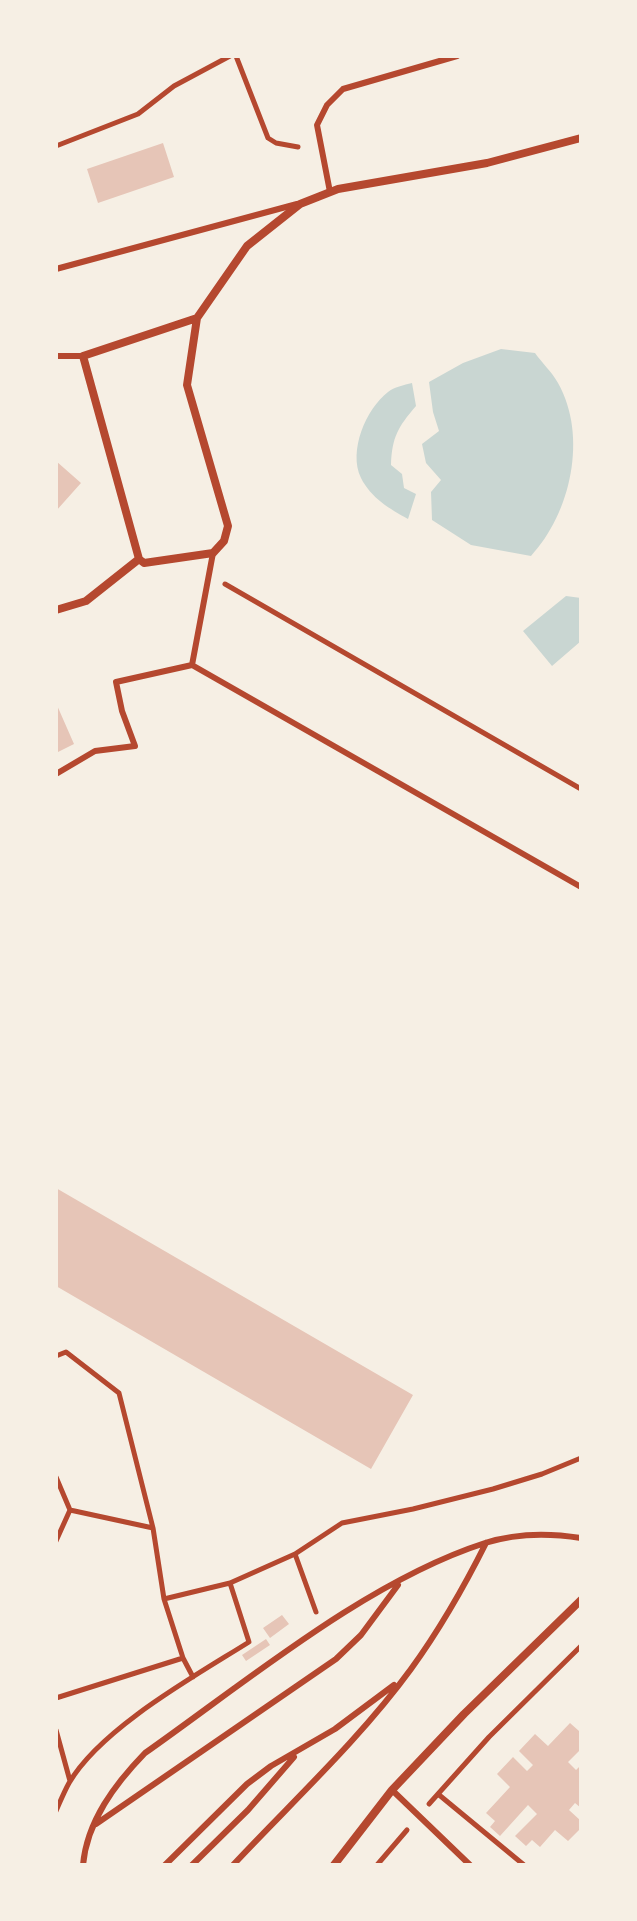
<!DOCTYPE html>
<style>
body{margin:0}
#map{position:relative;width:637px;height:1921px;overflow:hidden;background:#f6efe4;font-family:"Zilla Slab",serif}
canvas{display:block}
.frame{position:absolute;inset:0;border:58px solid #f6efe4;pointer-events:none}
</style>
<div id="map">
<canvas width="637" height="1921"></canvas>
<div class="frame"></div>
</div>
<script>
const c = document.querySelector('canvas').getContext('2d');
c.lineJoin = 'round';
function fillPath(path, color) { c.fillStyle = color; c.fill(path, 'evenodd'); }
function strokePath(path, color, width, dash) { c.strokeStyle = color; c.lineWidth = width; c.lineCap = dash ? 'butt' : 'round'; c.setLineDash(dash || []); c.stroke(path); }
fillPath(new Path2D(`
 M 501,349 L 535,353 C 542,363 552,372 558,383 C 588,436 571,513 531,556 L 471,545 L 432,520 L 431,492 L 441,480 L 426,463 L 422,444 L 439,431 L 433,412 L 429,382 L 463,363 Z
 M 412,383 L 416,406 C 398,427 392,437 391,465 L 402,474 L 404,488 L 416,494 L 408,519 C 390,509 371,498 361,478 C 348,451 366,409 388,392 C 394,387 404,385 412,383 Z
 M 566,596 L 581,598 L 581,641 L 552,666 L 523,631 Z`), '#c9d6d2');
fillPath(new Path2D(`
 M 163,143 L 174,177 L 98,203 L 87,169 Z
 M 56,461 L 81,483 L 56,511 Z
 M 56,703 L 74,744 L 56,753 Z
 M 56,1188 L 413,1395 L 371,1469 L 56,1286 Z
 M 282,1615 L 289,1624 L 270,1638 L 263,1628 Z
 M 266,1639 L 270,1645 L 246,1661 L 242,1655 Z
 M 570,1723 L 579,1731 L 581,1729 L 581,1749 L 568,1762 L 576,1770 L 581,1765 L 581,1808 L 575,1803 L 569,1810 L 581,1821 L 581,1828 L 568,1841 L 555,1830 L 540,1847 L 532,1840 L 526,1846 L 515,1836 L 537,1814 L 528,1805 L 500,1836 L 490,1827 L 495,1821 L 486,1813 L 510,1787 L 497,1774 L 513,1757 L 527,1771 L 533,1765 L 519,1751 L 535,1734 L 548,1746 Z`), '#e6c5b7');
strokePath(new Path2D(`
 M 236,56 L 268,138 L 276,143 L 298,147
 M 56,146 L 138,114 L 174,86 L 230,56
 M 225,584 L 581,789
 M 56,1356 L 66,1352 L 119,1393 L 153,1528
 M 56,1477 L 70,1510 L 153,1528 L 164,1599 L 230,1583 L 295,1554
 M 56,1541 L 70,1510
 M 164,1599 L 183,1658 L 193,1677
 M 316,1612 L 295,1554 L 342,1523 L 413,1509 L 493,1489 L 542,1474 L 581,1458
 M 56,1698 L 183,1658
 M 56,1730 L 70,1781
 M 438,1794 L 524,1865
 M 429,1804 L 489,1737 L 581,1646
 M 56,1811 C 60,1802 64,1792 69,1783 C 101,1728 195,1676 249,1642 L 230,1583
 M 377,1865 L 407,1830`), '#b5482f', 5);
strokePath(new Path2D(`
 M 330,192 L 317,125 L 327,105 L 343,89 L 457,56
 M 56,269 L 297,204
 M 56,356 L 83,356
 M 192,665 L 213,553
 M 56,774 L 95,751 L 135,746 L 122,711 L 116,682 L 192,665 L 581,887
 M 392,1790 L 470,1865
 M 96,1824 L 336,1659 L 361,1635 L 398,1585
 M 83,1865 C 87,1821 115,1784 145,1753 C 246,1682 367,1581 485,1543 C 516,1533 550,1533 581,1538
 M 165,1865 L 247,1784 L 271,1766 L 335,1729 L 394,1685
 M 192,1865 L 248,1810 L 294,1757
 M 233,1865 C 292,1802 360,1739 411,1669 C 440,1629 464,1587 486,1543`), '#b5482f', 6);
strokePath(new Path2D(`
 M 197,318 L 187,385 L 228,526 L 224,541 L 213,553 L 144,563 L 139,559 L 83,356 L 197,318 L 247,246 L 300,204 L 338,189 L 487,163 L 581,138
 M 56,610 L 86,601 L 139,559
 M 334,1865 L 392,1790 L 464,1714 L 581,1600`), '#b5482f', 8);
</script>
